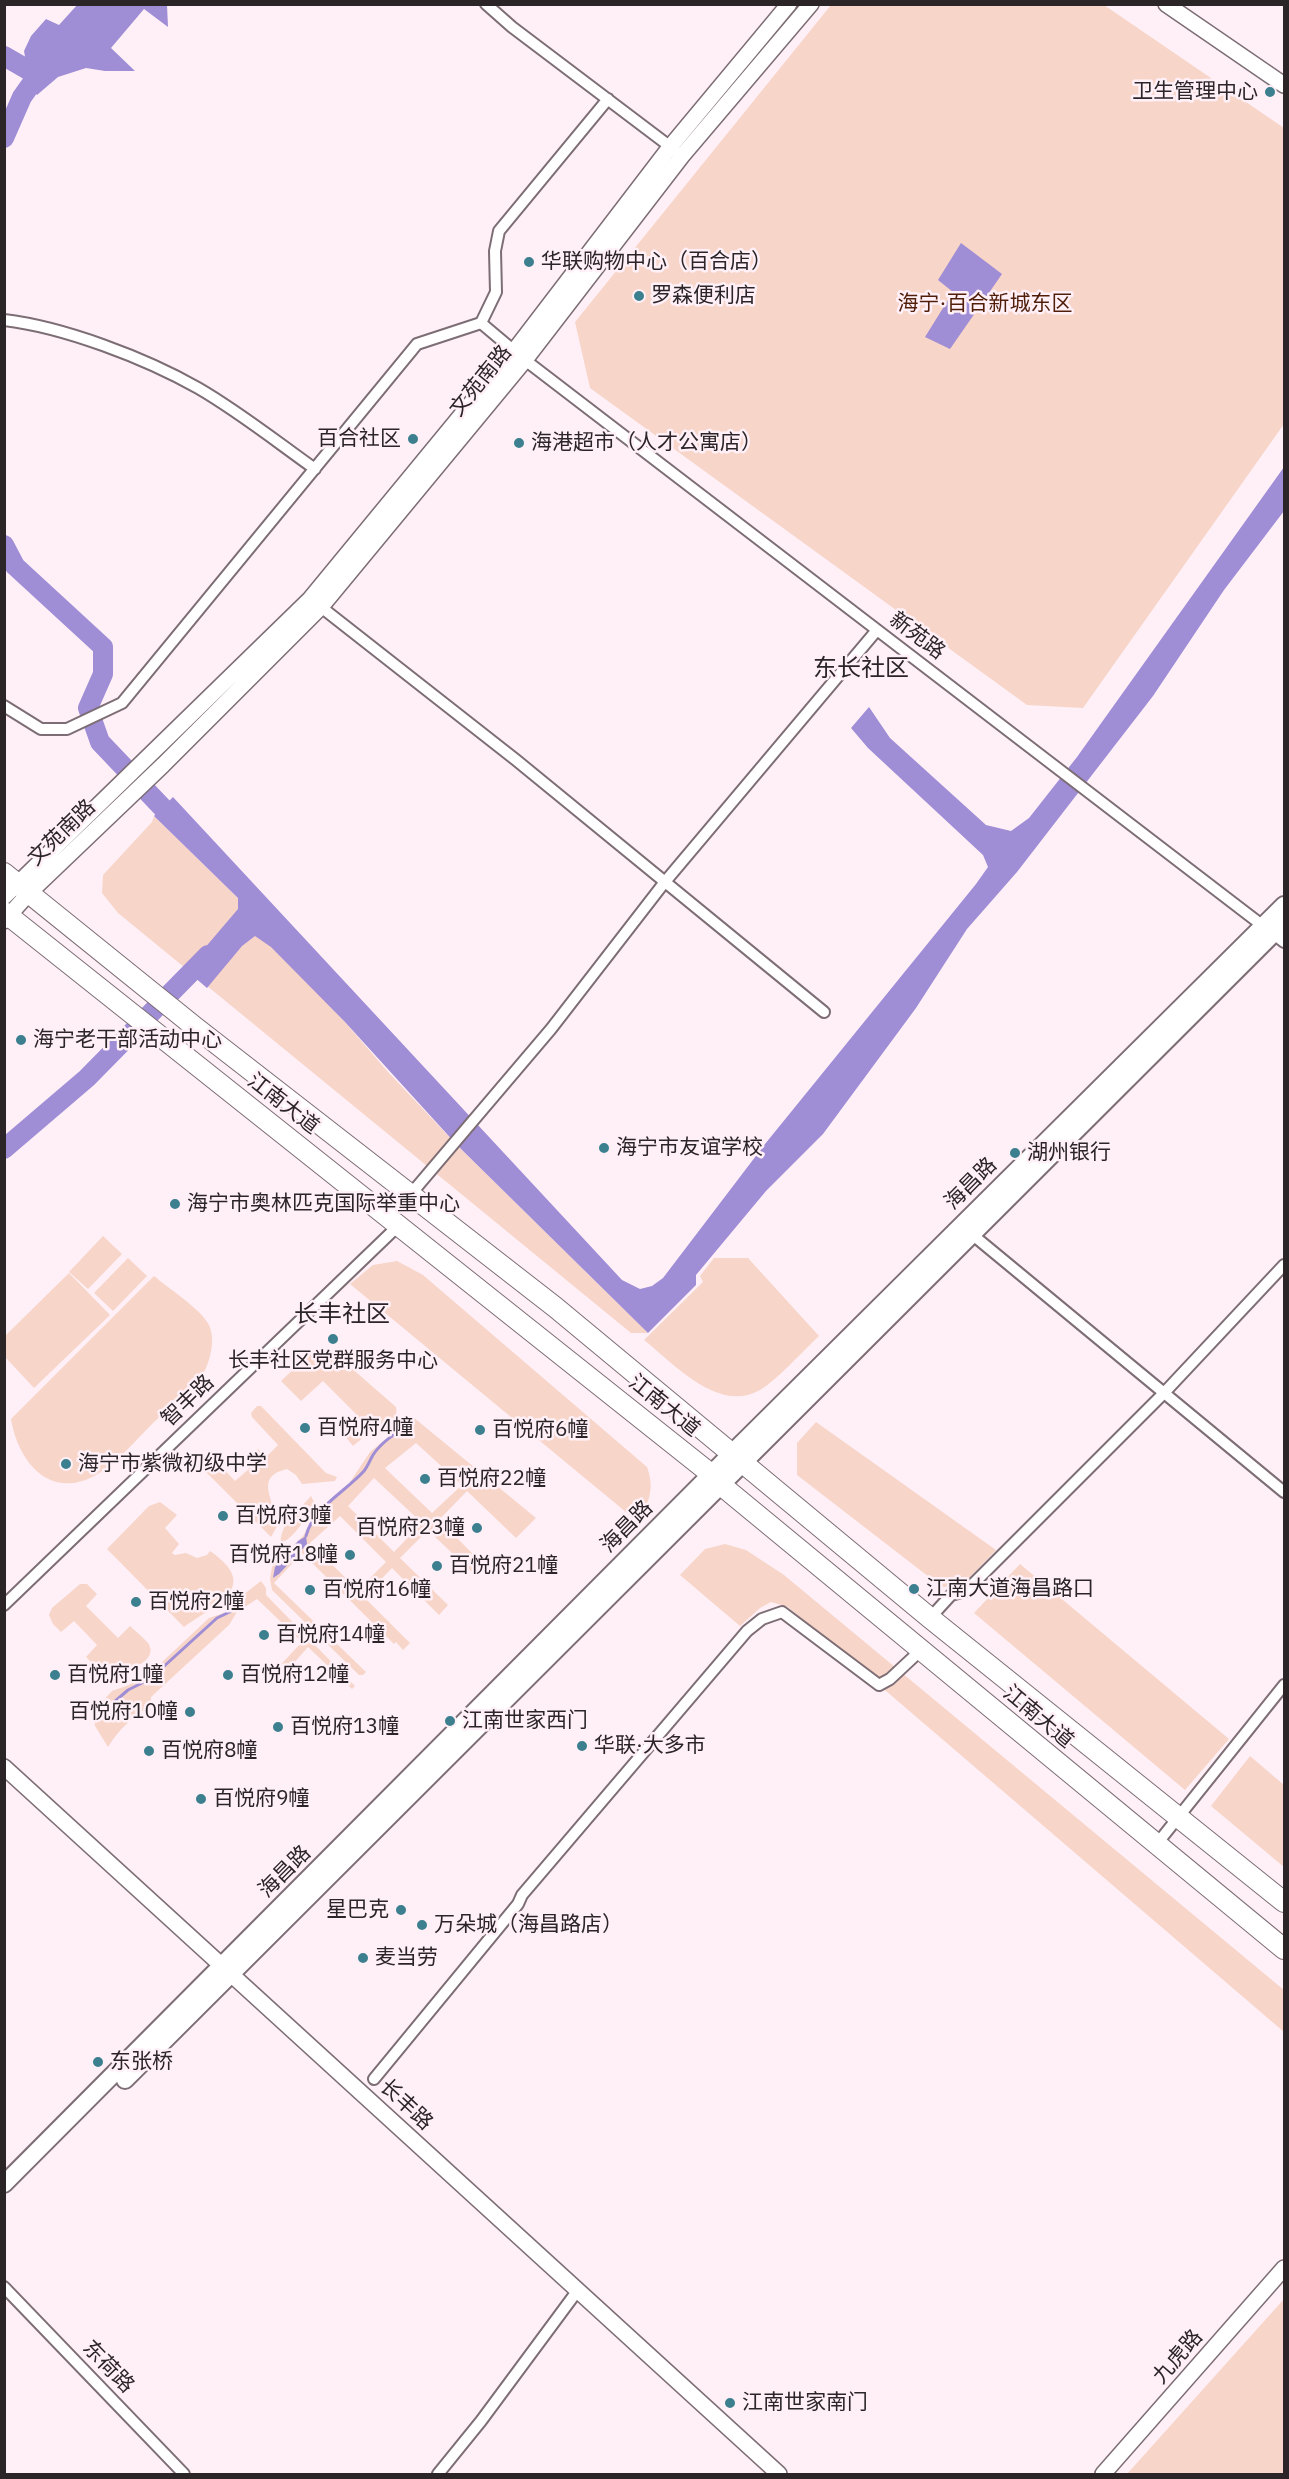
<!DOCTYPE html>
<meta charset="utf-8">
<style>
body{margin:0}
#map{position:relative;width:1289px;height:2479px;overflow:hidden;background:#fff0f7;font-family:"IBM Plex Sans",sans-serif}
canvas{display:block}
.frame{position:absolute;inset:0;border:6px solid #2b2528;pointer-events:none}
</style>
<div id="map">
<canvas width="1289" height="2479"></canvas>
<div class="frame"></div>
</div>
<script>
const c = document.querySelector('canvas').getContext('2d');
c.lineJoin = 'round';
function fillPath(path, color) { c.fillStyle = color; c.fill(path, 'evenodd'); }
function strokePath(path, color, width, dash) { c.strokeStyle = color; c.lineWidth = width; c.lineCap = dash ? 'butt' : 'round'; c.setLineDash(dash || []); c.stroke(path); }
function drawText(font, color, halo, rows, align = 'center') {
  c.font = font + ' "IBM Plex Sans","Noto Sans SC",sans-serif'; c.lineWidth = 5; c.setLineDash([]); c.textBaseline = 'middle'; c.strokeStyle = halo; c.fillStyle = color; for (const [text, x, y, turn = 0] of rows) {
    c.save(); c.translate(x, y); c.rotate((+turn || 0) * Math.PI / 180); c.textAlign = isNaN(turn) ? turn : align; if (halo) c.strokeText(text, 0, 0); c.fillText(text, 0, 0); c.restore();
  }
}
fillPath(new Path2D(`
 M 831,5 L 1104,5 L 1284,128 L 1284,424 L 1083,708 L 1027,705 L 590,388 L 575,322 Z
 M 154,816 L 238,898 L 388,1072 L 457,1145 L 648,1333 L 631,1333 L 118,913 L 102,893 L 103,875 L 152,822 Z
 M 103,1236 L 122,1254 L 88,1289 L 69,1272 Z
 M 128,1258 L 147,1276 L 113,1311 L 94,1293 Z
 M 714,1258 L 748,1258 L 819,1336 C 804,1350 776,1381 760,1390 C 719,1414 674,1364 644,1340 L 703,1282 L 700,1276 Z
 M 397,1261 L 423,1275 L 647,1467 C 655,1489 649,1502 638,1522 L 350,1284 L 373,1265 Z
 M 69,1273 L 110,1315 L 34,1388 L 5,1357 L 5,1336 Z
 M 154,1276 C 168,1288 201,1309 209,1325 C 216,1340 210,1364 201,1377 C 190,1393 168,1409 154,1422 C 136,1440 118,1462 96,1475 C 50,1501 18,1462 11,1419 Z
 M 315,1349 L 325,1357 L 333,1352 L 396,1407 C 399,1421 386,1428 376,1437 L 365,1436 L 353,1446 L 340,1430 L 356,1414 L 323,1381 L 301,1401 L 281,1381 Z
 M 257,1406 L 261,1406 L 326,1473 L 337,1477 L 335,1481 L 302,1484 L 296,1475 L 287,1469 C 257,1476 271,1494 274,1513 L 281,1519 L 271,1537 L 199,1465 L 208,1457 L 216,1461 L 235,1481 L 249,1469 L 245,1463 L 258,1449 L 266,1457 L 278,1445 L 252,1417 L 251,1413 Z
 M 413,1417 L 536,1518 L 516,1538 L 467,1491 L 439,1520 L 485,1566 L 476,1576 L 428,1530 L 400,1558 L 448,1605 L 439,1615 L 392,1568 L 364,1597 L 410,1643 L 403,1650 L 396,1642 L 394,1644 L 302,1553 L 274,1583 L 366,1672 L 363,1675 L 359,1675 L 272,1590 L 270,1579 L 272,1567 L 303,1536 L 316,1514 L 348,1485 L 370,1452 ZM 416,1443 L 462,1485 L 432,1513 L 385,1468 ZM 374,1478 L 422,1523 L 394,1552 L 348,1506 ZM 340,1516 L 386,1562 L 358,1590 L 310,1543 Z
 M 816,1422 L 996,1550 L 962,1585 L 942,1587 L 797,1475 L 797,1443 Z
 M 311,1496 L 315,1504 C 304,1518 297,1536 281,1543 C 279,1524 301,1508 311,1496 Z
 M 160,1502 L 177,1515 L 165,1528 L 179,1544 L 172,1553 L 175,1555 L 186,1553 L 197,1558 L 207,1555 L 210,1551 C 262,1587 216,1604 184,1627 L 107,1549 L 149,1506 Z
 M 725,1544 L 746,1550 L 784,1575 L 1284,1990 L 1284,2032 L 788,1607 L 771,1602 L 760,1608 L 740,1626 L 680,1575 L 705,1549 Z
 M 1020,1564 L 1229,1739 L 1185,1790 L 974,1613 Z
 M 261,1581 L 266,1588 L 266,1595 L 355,1686 L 352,1689 L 308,1647 L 278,1681 L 272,1674 L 302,1642 L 257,1599 L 237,1612 L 229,1625 L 151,1697 L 151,1706 C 133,1715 118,1731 108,1747 L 95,1726 L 94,1717 L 100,1704 L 112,1691 L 129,1685 L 160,1664 L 209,1618 L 227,1612 L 240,1603 L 243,1595 Z
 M 80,1584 L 87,1584 L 97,1594 L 86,1606 L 118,1638 L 130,1626 C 136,1632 143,1637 148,1643 C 161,1663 120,1673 109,1676 L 102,1673 L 86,1657 L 97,1645 L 74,1621 L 61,1632 L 53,1624 L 49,1615 L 52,1608 Z
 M 1250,1756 L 1284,1785 L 1284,1867 L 1211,1806 Z
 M 1284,2299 L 1284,2474 L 1127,2474 Z`), '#f7d5c9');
fillPath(new Path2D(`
 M 78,4 L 167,5 L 168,27 L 144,9 L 111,48 L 135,71 L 105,71 L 86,68 L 58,77 L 37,95 L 25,81 L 26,62 L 24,51 L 31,36 L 46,19 L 59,25 Z
 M 961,243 L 1002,274 L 950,349 L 925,337 L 953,292 L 938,280 Z
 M 1284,467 L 1284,511 L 1224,590 L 1153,696 L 1017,872 L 967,929 L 916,1008 L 823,1134 L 766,1191 L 696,1275 L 696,1285 L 648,1333 L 457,1145 L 345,1022 L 271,947 L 255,936 L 242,946 L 207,988 L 186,970 L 238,909 L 238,898 L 154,816 L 173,797 L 622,1280 L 640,1289 L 652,1286 L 663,1278 L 765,1144 L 976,884 L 988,867 L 983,855 L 868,748 L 851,728 L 869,707 L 890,738 L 986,825 L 1011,831 L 1029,818 L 1077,757 Z
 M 306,1536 L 307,1544 L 279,1574 L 273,1578 L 275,1567 L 298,1541 Z`), '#9f8dd6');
strokePath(new Path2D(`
 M 306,1536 C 313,1508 345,1492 364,1471 C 368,1466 370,1460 373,1455 C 380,1444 397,1430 409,1428
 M 105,1710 L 128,1690 L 150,1679 L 217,1618 L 244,1605`), '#9f8dd6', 3);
strokePath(new Path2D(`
 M 4,56 L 37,75
 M 4,138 L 22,97 L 44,66
 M 4,545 L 15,566 L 103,647 L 103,674 L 88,708 L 100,742 L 179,825
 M 4,1149 L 87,1078 L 208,955`), '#9f8dd6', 20);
const street = new Path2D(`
 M 486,4 L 512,27 L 676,151
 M 4,320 C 64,327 145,358 198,388 C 238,411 277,442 315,469
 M 481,323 L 496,292 L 495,251 L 499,231 L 608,99
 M 321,607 L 516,760 L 824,1012
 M 4,706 L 41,729 L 67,729 L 122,703 L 417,344 L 481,323 L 525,360 L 1284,942
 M 410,1195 L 551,1029 L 664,883 L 877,630
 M 968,1231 L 1284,1492
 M 4,1605 L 399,1225
 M 930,1618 L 951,1595 L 966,1591 L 1163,1394 L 1284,1265
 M 1156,1845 L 1284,1685
 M 374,2079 L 518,1904 L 522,1895 L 747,1631 L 762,1619 L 782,1612 L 879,1685 L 890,1679 L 921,1650
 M 4,2287 L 184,2474
 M 438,2474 L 481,2421 L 578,2290`);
const secondary = new Path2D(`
 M 1166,4 L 1284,85
 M 4,897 L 310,599 L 514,351 L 670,147 L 789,4
 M 4,921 L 29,893 L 163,765 L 321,607 L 525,360 L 682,156 L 811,4
 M 4,1767 L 779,2474
 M 1103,2474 L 1284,2268`);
const primary = new Path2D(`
 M 125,2080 L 1284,923
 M 4,2184 L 732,1453 L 1284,905`);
const highway = new Path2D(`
 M 4,873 L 195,1027 L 555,1307 L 930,1618 L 1284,1902
 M 4,912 L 711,1474 L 721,1485 L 1284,1949`);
strokePath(street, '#7d6d75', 14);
strokePath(secondary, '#7d6d75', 18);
strokePath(primary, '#7d6d75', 20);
strokePath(highway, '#7d6d75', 22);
strokePath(street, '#fff', 10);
strokePath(secondary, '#fff', 15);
strokePath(primary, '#fff', 16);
strokePath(highway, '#fff', 20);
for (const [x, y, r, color] of [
 [1270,92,6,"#3c7f8f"],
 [529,262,6,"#3c7f8f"],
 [639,296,6,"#3c7f8f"],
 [413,439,6,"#3c7f8f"],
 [519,443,6,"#3c7f8f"],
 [21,1040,6,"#3c7f8f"],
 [604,1148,6,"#3c7f8f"],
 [1015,1153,6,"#3c7f8f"],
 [175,1204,6,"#3c7f8f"],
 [333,1339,6,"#3c7f8f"],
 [305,1428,6,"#3c7f8f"],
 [480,1430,6,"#3c7f8f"],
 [66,1464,6,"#3c7f8f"],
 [425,1479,6,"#3c7f8f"],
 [223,1516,6,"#3c7f8f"],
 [477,1528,6,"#3c7f8f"],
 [350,1555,6,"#3c7f8f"],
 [437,1566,6,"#3c7f8f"],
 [914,1589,6,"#3c7f8f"],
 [310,1590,6,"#3c7f8f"],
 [136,1602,6,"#3c7f8f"],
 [264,1635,6,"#3c7f8f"],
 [55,1675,6,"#3c7f8f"],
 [228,1675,6,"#3c7f8f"],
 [190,1712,6,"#3c7f8f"],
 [450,1721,6,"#3c7f8f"],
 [278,1727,6,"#3c7f8f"],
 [582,1746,6,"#3c7f8f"],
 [149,1751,6,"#3c7f8f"],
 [201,1799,6,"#3c7f8f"],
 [401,1910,6,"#3c7f8f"],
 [422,1925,6,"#3c7f8f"],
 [363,1958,6,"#3c7f8f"],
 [98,2062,6,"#3c7f8f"],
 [730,2403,6,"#3c7f8f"]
]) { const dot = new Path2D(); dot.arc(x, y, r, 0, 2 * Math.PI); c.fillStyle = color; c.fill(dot); strokePath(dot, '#fff0f7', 2); }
drawText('21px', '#2b2528', '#fff0f7', [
 ["卫生管理中心",1258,92,"right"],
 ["华联购物中心（百合店）",541,262],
 ["罗森便利店",651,296],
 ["百合社区",401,439,"right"],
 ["海港超市（人才公寓店）",531,443],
 ["海宁老干部活动中心",33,1040],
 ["海宁市友谊学校",616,1148],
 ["湖州银行",1027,1153],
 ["海宁市奥林匹克国际举重中心",187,1204],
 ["长丰社区党群服务中心",333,1361,"center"],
 ["百悦府4幢",317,1428],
 ["百悦府6幢",492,1430],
 ["海宁市紫微初级中学",78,1464],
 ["百悦府22幢",437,1479],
 ["百悦府3幢",235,1516],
 ["百悦府23幢",465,1528,"right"],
 ["百悦府18幢",338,1555,"right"],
 ["百悦府21幢",449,1566],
 ["江南大道海昌路口",926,1589],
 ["百悦府16幢",322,1590],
 ["百悦府2幢",148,1602],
 ["百悦府14幢",276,1635],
 ["百悦府1幢",67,1675],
 ["百悦府12幢",240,1675],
 ["百悦府10幢",178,1712,"right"],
 ["江南世家西门",462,1721],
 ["百悦府13幢",290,1727],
 ["华联·大多市",594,1746],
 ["百悦府8幢",161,1751],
 ["百悦府9幢",213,1799],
 ["星巴克",389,1910,"right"],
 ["万朵城（海昌路店）",434,1925],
 ["麦当劳",375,1958],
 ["东张桥",110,2062],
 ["江南世家南门",742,2403]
], 'left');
drawText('21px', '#4f1d08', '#fff0f7', [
 ["海宁·百合新城东区",985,304]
]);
drawText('21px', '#2b2528', '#fff0f7', [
 ["文苑南路",481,381,-51],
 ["新苑路",917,636,37],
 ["文苑南路",62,833,-44],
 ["江南大道",283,1104,38],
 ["海昌路",971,1184,-45],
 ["智丰路",188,1401,-44],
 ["江南大道",664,1406,39],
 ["海昌路",627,1527,-45],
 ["江南大道",1038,1717,40],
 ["海昌路",285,1872,-45],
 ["长丰路",406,2105,43],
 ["九虎路",1178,2357,-49],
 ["东荷路",108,2367,46]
]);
drawText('24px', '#2b2528', '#fff0f7', [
 ["东长社区",861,669],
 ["长丰社区",342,1315]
]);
</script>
